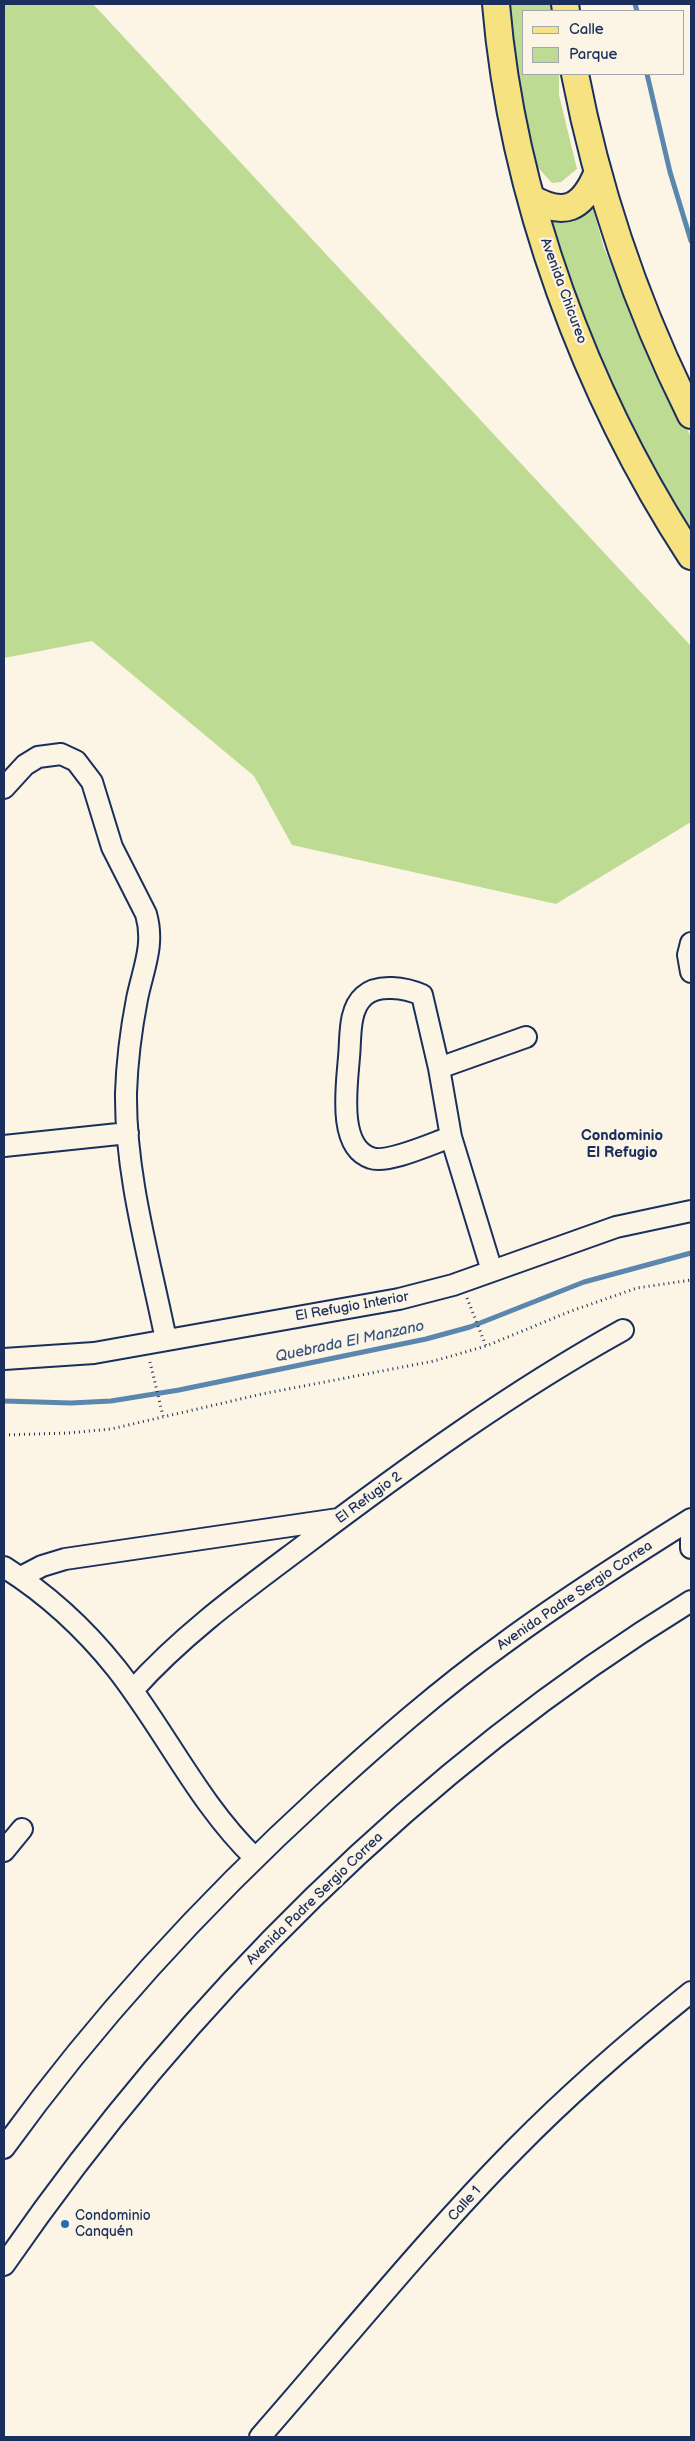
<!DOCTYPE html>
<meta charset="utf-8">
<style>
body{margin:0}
#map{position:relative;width:695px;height:2441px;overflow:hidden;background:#fcf5e5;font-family:"Balsamiq Sans",sans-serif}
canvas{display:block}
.frame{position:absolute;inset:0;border:5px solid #1b2f5e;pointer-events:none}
.legend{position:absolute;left:522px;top:10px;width:162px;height:65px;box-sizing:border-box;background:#fcf5e5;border:1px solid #a2a6af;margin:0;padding:6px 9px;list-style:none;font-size:15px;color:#1b2f5e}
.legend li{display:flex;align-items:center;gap:10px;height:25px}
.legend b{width:25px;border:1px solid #a2a6af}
</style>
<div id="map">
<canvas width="695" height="2441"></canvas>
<div class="frame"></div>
<ul class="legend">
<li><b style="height:6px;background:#f7e281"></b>Calle</li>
<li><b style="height:14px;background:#bedb93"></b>Parque</li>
</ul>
</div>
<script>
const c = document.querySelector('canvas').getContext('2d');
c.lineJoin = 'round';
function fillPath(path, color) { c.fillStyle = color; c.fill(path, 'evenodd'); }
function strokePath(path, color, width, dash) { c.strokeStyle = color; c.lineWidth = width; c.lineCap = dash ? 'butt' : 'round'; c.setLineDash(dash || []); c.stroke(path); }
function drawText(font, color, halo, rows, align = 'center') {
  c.font = font + ' "Balsamiq Sans",sans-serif'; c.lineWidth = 4.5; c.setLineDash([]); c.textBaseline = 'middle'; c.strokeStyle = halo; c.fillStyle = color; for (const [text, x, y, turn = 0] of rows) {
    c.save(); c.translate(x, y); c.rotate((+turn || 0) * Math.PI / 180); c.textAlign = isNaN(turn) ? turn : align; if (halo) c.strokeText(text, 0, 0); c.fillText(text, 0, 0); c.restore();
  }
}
fillPath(new Path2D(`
 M 4,4 L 93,4 L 691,646 L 691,822 L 556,904 L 292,845 L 254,776 L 92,641 L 4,658 Z
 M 509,4 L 553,4 L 554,11 L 524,11 L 524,74 L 559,74 L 559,95 L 577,169 L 561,182 L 552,183 L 532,161 Z
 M 591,202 L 604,248 L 650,355 L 691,437 L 691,537 L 627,418 L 597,353 L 547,219 Z`), '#bedb93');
strokePath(new Path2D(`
 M 635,4 L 637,11
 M 647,74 L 670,172 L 691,241
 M 4,1401 L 71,1403 L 111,1401 L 179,1390 L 426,1339 L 470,1327 L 584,1282 L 691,1253`), '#5b87ae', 5);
const minor = new Path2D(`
 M 4,788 L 25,765 L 38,757 L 61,754 L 76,761 L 92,782 L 112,847 L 146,914 C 155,945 143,969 137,999 C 131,1030 127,1062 126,1093 C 125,1176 150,1260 166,1340
 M 691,943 L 688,955 L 691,972
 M 439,1068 L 526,1037
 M 451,1137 C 433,1143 388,1164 371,1158 C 337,1147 347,1085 349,1057 C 351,1038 348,1010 364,996 C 378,983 406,988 422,995 L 439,1068 L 451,1137 L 492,1271
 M 4,1146 L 128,1133
 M 4,1359 L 94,1353 L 399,1299 L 453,1285 L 616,1227 L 691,1211
 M 691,1538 L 691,1548
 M 4,1567 C 47,1594 84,1628 116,1668 C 165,1730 198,1803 255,1858
 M 21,1577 L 42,1566 L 65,1559 L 338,1519
 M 133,1690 C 183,1634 243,1591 303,1546 C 405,1469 511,1392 623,1330
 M 4,1851 L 22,1829
 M 4,2148 C 97,2019 205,1902 322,1795 C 380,1742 439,1690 503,1644 C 564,1599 627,1559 691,1519
 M 4,2265 C 185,2003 419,1768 691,1601
 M 260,2437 C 345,2340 426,2239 516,2148 C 571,2092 630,2041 691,1992`);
const major = new Path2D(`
 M 496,4 C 512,196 586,395 691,556
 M 565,4 L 566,11
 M 575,74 C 598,193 637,307 691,415
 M 531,198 C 564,217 582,209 597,174`);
strokePath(minor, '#1b2f5e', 24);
strokePath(major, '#1b2f5e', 30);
strokePath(new Path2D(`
 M 467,1298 L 486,1346
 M 150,1362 L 163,1416
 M 4,1435 L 68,1433 L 111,1429 L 262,1394 L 434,1361 L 486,1346 L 571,1311 L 637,1288 L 691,1280`), '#1b2f5e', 3, [1, 4]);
strokePath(minor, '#fcf5e5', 20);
strokePath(major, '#f7e281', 26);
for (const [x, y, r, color] of [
 [65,2224,5,"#1f6fb2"]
]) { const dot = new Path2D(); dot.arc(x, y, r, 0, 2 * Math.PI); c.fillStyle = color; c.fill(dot); strokePath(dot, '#fcf5e5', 2); }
drawText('14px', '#1b2f5e', '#fcf5e5', [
 ["Avenida Chicureo",563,291,70],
 ["El Refugio Interior",352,1307,-10],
 ["El Refugio 2",369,1498,-36],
 ["Avenida Padre Sergio Correa",575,1596,-34],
 ["Avenida Padre Sergio Correa",315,1899,-44],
 ["Calle 1",465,2204,-48]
]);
drawText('14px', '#1b2f5e', '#fcf5e5', [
 ["Condominio",75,2216],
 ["Canquén",75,2232]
], 'left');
drawText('bold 15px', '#1b2f5e', '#fcf5e5', [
 ["Condominio",622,1136],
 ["El Refugio",622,1153]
]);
drawText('italic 15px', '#365480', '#fcf5e5', [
 ["Quebrada El Manzano",350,1342,-12]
]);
</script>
